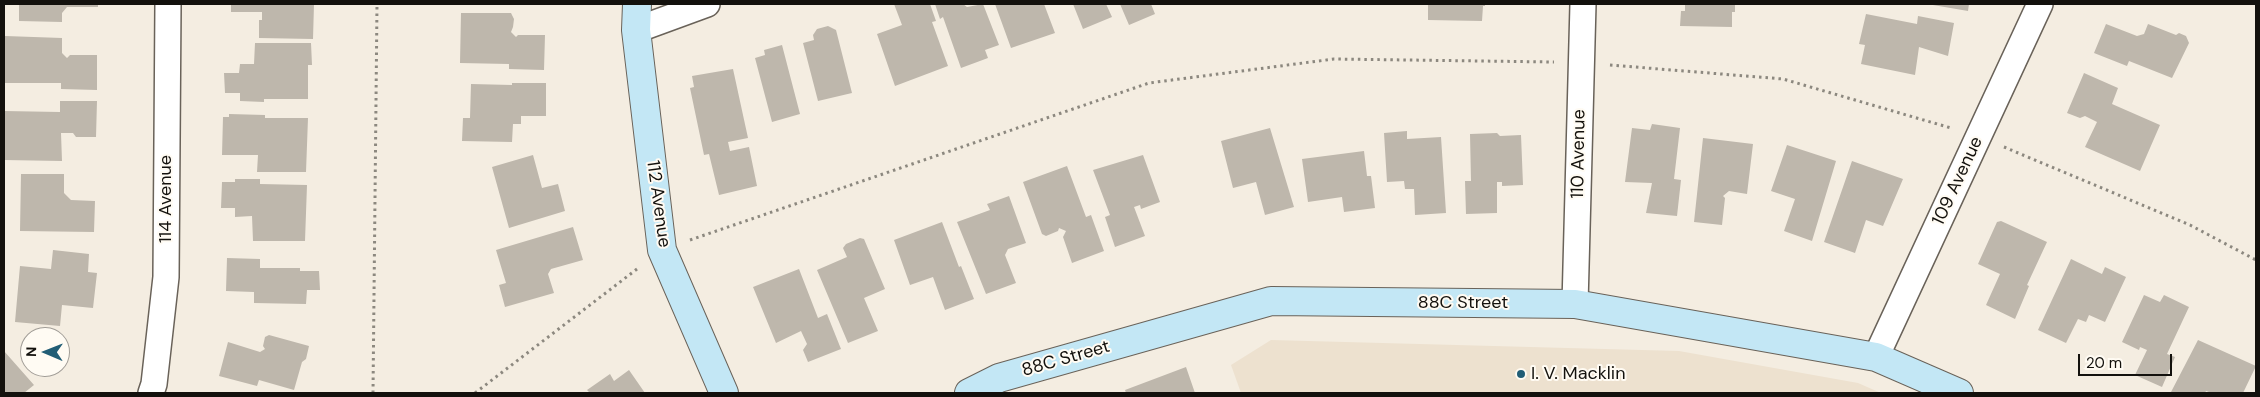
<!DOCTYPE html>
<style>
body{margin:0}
#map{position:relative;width:2260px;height:397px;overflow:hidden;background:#f4ede1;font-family:"DM Sans",sans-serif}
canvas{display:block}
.frame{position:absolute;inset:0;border:5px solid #13110d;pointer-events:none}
.north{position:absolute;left:20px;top:327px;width:50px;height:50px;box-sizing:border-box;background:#fffbf3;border:1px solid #a19d97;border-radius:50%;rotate:271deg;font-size:14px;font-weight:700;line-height:20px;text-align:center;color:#13110d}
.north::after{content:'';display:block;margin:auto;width:18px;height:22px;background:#215d75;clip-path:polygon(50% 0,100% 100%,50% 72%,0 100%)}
.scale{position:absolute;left:2078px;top:354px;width:94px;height:22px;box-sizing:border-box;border:2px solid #13110d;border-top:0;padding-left:6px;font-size:15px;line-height:18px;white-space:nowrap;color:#13110d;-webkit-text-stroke:4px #fffbf3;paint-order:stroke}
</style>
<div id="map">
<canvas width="2260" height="397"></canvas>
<div class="frame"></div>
<div class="north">N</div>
<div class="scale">20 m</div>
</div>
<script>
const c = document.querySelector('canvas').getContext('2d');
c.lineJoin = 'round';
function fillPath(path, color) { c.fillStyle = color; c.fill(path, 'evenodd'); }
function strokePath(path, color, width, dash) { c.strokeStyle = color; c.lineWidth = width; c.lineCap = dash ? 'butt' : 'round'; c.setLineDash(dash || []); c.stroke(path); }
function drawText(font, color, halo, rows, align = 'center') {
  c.font = font + ' "DM Sans",sans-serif'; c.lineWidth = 4; c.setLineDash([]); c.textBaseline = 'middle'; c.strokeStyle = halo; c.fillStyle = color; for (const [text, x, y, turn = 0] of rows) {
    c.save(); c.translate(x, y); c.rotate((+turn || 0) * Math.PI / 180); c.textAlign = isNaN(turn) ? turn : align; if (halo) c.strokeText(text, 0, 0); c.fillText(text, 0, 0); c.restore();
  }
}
fillPath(new Path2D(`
 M 1271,340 L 1679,351 L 1858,383 L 1881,393 L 1241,393 L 1231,365 Z`), '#ede1cf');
fillPath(new Path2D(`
 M 19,4 L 98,4 L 98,7 L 67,7 L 62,13 L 62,22 L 19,21 Z
 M 231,4 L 314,4 L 313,39 L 259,38 L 259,20 L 262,20 L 262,12 L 231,12 Z
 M 894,4 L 930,4 L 936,21 L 932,22 L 948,66 L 895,86 L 877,34 L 902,25 Z
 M 935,4 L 963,4 L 967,7 L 983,4 L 999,45 L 985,50 L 988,58 L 961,68 L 943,17 L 940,19 Z
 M 995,4 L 1044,4 L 1055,33 L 1011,48 Z
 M 1073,4 L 1106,4 L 1112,17 L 1083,29 Z
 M 1120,4 L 1151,4 L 1155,14 L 1129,25 Z
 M 1428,4 L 1485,4 L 1485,6 L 1483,6 L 1482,21 L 1428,20 Z
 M 1685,4 L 1735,4 L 1735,12 L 1732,12 L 1732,27 L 1680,26 L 1681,11 L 1685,11 Z
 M 1927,4 L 1969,4 L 1968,11 Z
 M 461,13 L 511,13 L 514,19 L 513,27 L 511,32 L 516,37 L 518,35 L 545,35 L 544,70 L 509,69 L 509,64 L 460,63 Z
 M 1866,14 L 1917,24 L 1918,16 L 1954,23 L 1948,56 L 1919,47 L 1915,75 L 1861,64 L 1865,45 L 1859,44 Z
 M 2106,24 L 2137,36 L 2144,34 L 2148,24 L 2176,35 L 2179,33 L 2186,36 L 2189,43 L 2172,78 L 2129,61 L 2127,66 L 2094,53 Z
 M 828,26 L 836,30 L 852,93 L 818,101 L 803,43 L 814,40 L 813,35 L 817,29 Z
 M 5,36 L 62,38 L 62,53 L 67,58 L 70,55 L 97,55 L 97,90 L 61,89 L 61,83 L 4,83 Z
 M 255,43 L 311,43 L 312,65 L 308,65 L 308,99 L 264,99 L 264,102 L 240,101 L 240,93 L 225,93 L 224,73 L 239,73 L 240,64 L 254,64 Z
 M 782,45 L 800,114 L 772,122 L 755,58 L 765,55 L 764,50 Z
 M 733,69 L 748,138 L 728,142 L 730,151 L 749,147 L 757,186 L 719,195 L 709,154 L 704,155 L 690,88 L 694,87 L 692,76 Z
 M 2084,73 L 2118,88 L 2112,104 L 2160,125 L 2140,171 L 2085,147 L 2097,122 L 2085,116 L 2080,118 L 2067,113 Z
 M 512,83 L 546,83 L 546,116 L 521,116 L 521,124 L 513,124 L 512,142 L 462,141 L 463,118 L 470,118 L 471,84 L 512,85 Z
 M 60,101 L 97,101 L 96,137 L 76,137 L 73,133 L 61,133 L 62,161 L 4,160 L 4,111 L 60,112 Z
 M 229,114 L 265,115 L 265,118 L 308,118 L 306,172 L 257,172 L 258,155 L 222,155 L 223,117 L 229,117 Z
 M 1652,124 L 1680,128 L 1674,179 L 1681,180 L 1677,216 L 1646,213 L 1652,183 L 1625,182 L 1632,128 L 1650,130 Z
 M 1270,128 L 1294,207 L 1265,215 L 1256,182 L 1233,188 L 1221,141 Z
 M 1407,131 L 1407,139 L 1441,137 L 1446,213 L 1415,215 L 1414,189 L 1405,189 L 1404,181 L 1387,182 L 1384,133 Z
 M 1497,133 L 1500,136 L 1521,135 L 1523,185 L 1502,186 L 1502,182 L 1497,182 L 1497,213 L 1466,214 L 1465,181 L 1471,181 L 1470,134 Z
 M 1703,138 L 1753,144 L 1747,194 L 1729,191 L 1723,196 L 1725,198 L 1722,225 L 1694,222 Z
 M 1787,145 L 1836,161 L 1812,241 L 1784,231 L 1795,199 L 1771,191 Z
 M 1364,151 L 1367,176 L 1371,176 L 1375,208 L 1344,212 L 1342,197 L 1308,202 L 1302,159 Z
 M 533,155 L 542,188 L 558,184 L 565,211 L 509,228 L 492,167 Z
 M 1143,155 L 1160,202 L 1141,209 L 1140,205 L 1134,207 L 1145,236 L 1115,247 L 1105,217 L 1110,215 L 1093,170 Z
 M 1852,161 L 1903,179 L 1883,226 L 1866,220 L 1855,253 L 1824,242 Z
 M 1067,166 L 1086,217 L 1091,215 L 1104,251 L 1072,263 L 1063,237 L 1066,231 L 1059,228 L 1058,231 L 1046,236 L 1042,234 L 1023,182 Z
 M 21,174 L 64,174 L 64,193 L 71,200 L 95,201 L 94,232 L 20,231 Z
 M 235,179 L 260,179 L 260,184 L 307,185 L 305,241 L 253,241 L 252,216 L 235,217 L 235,208 L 221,208 L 222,182 L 235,182 Z
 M 1009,196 L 1026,243 L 1008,249 L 1005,255 L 1016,283 L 986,294 L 957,222 L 990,210 L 987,204 Z
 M 2001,221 L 2047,242 L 2027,285 L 2029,286 L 2015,319 L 1986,305 L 2000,274 L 1978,264 L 1997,222 Z
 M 942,222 L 959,267 L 961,266 L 974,299 L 945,310 L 933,277 L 910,285 L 894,240 Z
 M 573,227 L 583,260 L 551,269 L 548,274 L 554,293 L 505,307 L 499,285 L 506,283 L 496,250 Z
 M 860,238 L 864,239 L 885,289 L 864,298 L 878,331 L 848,343 L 817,270 L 847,257 L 843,248 L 846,244 Z
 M 53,250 L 89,254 L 88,272 L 97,273 L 93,308 L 62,305 L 60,326 L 15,322 L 20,266 L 51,269 Z
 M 227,258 L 260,259 L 260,268 L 300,268 L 300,271 L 319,271 L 320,290 L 307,290 L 306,304 L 254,303 L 254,292 L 226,291 Z
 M 2071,259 L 2102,274 L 2105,267 L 2126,277 L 2105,322 L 2089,315 L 2086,322 L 2078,319 L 2066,343 L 2038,330 Z
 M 799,269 L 818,318 L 827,314 L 841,349 L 808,362 L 803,350 L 807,344 L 801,331 L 776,343 L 753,287 Z
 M 2144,295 L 2160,302 L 2164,295 L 2189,307 L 2167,354 L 2175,357 L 2162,387 L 2135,375 L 2147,350 L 2140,347 L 2139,350 L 2122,342 Z
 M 269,335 L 309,346 L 306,359 L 302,362 L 294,390 L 259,380 L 257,386 L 219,376 L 228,342 L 260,352 L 265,349 L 263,346 L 265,337 Z
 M 2198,340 L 2256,366 L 2243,393 L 2212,393 L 2206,391 L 2205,393 L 2171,392 Z
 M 4,351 L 34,385 L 24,393 L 4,393 Z
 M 1186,367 L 1195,393 L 1126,393 L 1125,390 Z
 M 629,370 L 645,393 L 590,393 L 587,390 L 610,374 L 614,381 Z`), '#beb7ac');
const street = new Path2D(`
 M 636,30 L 707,4
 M 1575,304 L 1583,4
 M 1876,357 L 2040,4
 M 151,393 L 154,384 L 166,277 L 168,4`);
const secondary = new Path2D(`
 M 637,4 L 636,30 L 662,250 L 724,393
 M 969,393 L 999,378 L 1271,301 L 1575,304 L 1876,357 L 1959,393`);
strokePath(street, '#696259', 28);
strokePath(secondary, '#696259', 30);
strokePath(new Path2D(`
 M 1610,65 L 1783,79 L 1951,128
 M 2004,147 L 2190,225 L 2256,260
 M 690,240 L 1149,83 L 1334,59 L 1554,62
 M 373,393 L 377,4
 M 475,393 L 637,269`), '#8c887f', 3, [2.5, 4]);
strokePath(street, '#fff', 25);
strokePath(secondary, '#c3e7f5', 28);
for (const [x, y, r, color] of [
 [1521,374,5,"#215d75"]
]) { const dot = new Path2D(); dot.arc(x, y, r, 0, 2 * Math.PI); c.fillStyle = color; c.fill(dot); strokePath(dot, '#fffbf3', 2); }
drawText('18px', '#13110d', '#fffbf3', [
 ["110 Avenue",1579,154,-89],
 ["109 Avenue",1958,181,-65],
 ["114 Avenue",166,199,-90],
 ["112 Avenue",658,204,82],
 ["88C Street",1463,303],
 ["88C Street",1066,359,-16]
]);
drawText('18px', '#13110d', '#fffbf3', [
 ["I. V. Macklin",1531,374]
], 'left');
</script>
